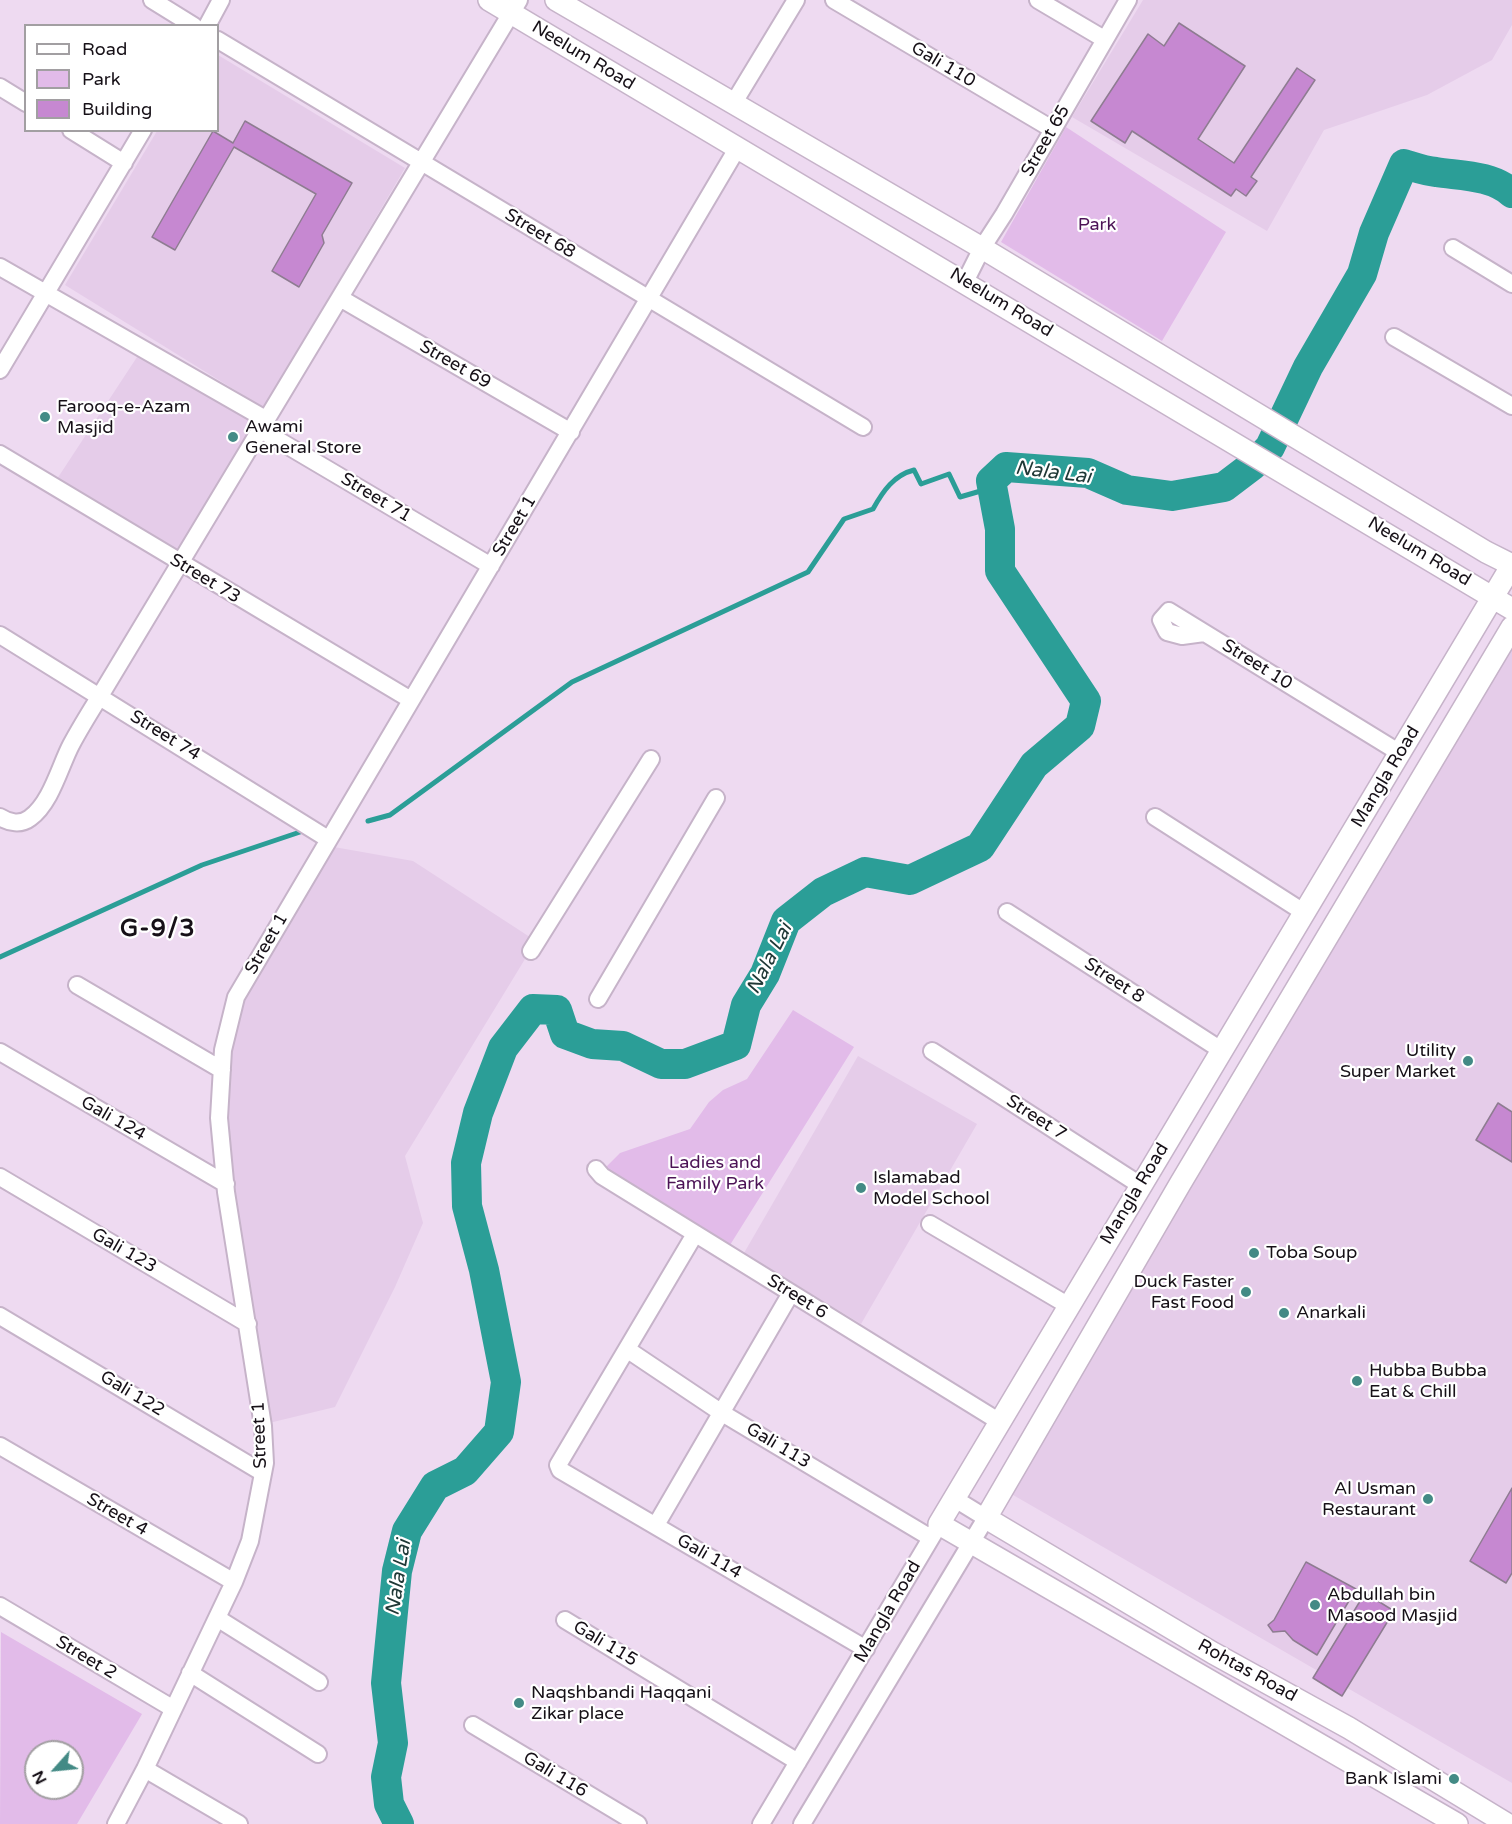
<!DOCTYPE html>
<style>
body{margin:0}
#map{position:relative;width:1512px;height:1824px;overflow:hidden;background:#eedaf1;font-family:"Varela Round",sans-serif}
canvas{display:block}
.legend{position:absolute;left:24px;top:24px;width:195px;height:108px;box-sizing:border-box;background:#fff;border:2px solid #a29fa2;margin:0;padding:8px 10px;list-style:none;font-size:18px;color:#161017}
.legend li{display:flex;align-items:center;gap:12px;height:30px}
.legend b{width:30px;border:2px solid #a29fa2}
.north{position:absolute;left:24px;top:1740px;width:60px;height:60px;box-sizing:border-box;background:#fff;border:2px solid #a29fa2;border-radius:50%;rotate:243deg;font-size:16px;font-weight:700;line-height:24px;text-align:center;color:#161017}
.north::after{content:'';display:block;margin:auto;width:21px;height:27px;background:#438a85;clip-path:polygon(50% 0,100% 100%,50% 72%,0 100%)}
</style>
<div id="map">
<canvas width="1512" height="1824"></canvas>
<ul class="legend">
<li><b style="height:8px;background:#fff"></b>Road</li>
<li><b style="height:16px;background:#e2bbe9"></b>Park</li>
<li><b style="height:16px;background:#c688d1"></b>Building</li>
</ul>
<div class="north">N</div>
</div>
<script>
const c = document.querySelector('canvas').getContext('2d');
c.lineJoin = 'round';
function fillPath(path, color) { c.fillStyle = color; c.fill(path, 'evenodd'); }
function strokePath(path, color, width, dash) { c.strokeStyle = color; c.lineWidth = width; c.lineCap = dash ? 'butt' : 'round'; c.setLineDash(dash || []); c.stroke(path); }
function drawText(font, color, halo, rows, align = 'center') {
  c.font = font + ' "Varela Round",sans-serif'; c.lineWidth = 4.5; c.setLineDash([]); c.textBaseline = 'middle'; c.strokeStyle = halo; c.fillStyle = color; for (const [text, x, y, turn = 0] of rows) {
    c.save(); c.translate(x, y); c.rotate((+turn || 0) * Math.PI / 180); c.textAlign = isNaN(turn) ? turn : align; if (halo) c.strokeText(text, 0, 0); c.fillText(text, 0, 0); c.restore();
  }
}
fillPath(new Path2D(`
 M 1143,0 L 1512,0 L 1512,25 L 1492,60 L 1427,95 L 1324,130 L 1267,231 L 1072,117 Z
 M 218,55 L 405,168 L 264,408 L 65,285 L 157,131 L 218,130 Z
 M 141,351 L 258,423 L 177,553 L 55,482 Z
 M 1512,632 L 1512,1783 L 1001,1488 Z
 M 334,847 L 413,861 L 536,941 L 405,1156 L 423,1223 L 395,1287 L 335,1407 L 269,1423 L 233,1182 L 227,1120 L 227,1072 L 244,1000 Z
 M 858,1056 L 977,1124 L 861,1324 L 744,1253 Z`), '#e5cce9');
fillPath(new Path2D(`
 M 1066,127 L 1226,232 L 1162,341 L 1001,242 Z
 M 793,1010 L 854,1047 L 730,1245 L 605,1168 L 620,1153 L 690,1129 L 709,1102 L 723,1090 L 747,1079 Z
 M 1,1632 L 142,1714 L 77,1824 L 0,1824 ZM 36,1752 L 72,1752 L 72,1788 L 36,1788 Z`), '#e2bbe9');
strokePath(new Path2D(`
 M 368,821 L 390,815 L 572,682 L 808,572 L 844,519 L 873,509 C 883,491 894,475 914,470 L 921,484 L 949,474 L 960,497 L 991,488
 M 0,957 L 202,865 L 306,830`), '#2b9e97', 5);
strokePath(new Path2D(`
 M 399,1824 L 389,1804 L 386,1777 L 393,1743 L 386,1683 L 397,1571 L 407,1531 L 435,1486 L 465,1471 L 499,1432 L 506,1382 L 484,1270 L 467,1206 L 466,1163 L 478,1113 L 503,1048 L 533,1009 L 557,1010 L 565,1034 L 592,1044 L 623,1046 L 661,1064 L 685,1064 L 736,1045 L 746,1005 L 765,974 L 786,921 L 823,892 L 865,872 L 910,880 L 980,847 L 1034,765 L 1080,726 L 1086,701 L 1000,571 L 1000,529 L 991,481 L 1006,467 L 1088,473 L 1127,490 L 1172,496 L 1224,487 L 1253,465 L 1270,447 L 1308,367 L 1362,274 L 1374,233 L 1404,164 C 1414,167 1425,171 1436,172 C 1462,176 1491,175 1512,193`), '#2b9e97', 30);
const building = new Path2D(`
 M 1179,23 L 1245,66 L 1198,139 L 1234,163 L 1297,68 L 1315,80 L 1251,177 L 1257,181 L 1246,196 L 1236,189 L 1231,196 L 1132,131 L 1125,143 L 1091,121 L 1148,34 L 1164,46 Z
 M 245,121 L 352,183 L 322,235 L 324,243 L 299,287 L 272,271 L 316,194 L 234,147 L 175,250 L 152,237 L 213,131 L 233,143 Z
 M 1498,1103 L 1512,1112 L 1512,1162 L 1476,1140 Z
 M 1512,1488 L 1512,1573 L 1506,1583 L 1470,1561 Z
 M 1306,1562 L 1356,1589 L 1317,1655 L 1293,1640 L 1285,1631 L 1273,1632 L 1268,1625 L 1274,1620 Z
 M 1365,1593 L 1394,1611 L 1342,1696 L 1313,1678 Z`);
fillPath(building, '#c688d1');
strokePath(building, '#8e7c91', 1.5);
const minor = new Path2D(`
 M 152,0 L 194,26
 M 834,0 L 1052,129
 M 1038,0 L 1104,39
 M 207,26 L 221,0
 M 218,40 L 863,427
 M 0,87 L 26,103
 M 733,104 L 796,0
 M 71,130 L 124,163
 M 1453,248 L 1512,284
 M 0,267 L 267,420
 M 965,282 L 982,248 L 1004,214 L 1128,0
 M 340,298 L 571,432
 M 1394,337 L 1512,406
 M 0,370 L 143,130
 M 261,430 L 491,566
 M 0,454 L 411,700
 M 1204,633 L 1182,636 L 1167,632 L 1161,620 L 1169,611 L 1400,753
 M 0,635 L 328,839
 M 0,817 C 9,823 21,825 30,818 C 51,803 60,766 71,745 C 80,728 90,712 100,696 L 519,0
 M 1155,817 L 1305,913
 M 1007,912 L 1221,1050
 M 531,951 L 651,759
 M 77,985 L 222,1070
 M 598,999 L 716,798
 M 932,1051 L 1140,1185
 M 0,1052 L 226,1184
 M 596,1169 L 602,1176 L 1000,1422
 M 0,1177 L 248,1324
 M 930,1224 L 1069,1306
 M 695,1234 L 558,1465 L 560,1470 L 866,1649
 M 0,1316 L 263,1473
 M 628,1350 L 722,1413 L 931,1538
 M 0,1446 L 234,1582
 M 656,1525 L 791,1293
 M 0,1606 L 172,1708
 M 217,1618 L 319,1682
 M 565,1620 L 798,1762
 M 190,1673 L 318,1754
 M 473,1725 L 638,1824
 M 145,1769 L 239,1824
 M 116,1824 L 145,1769 L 234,1582 L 250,1541 L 265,1463 L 263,1426 L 226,1192 L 219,1118 L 223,1050 L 236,997 L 738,147
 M 761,1824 L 937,1528
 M 802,1824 L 986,1518 L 955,1499`);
const major = new Path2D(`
 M 489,0 L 1512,609
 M 556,0 L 982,248 L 1486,552 L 1512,565 L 939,1524 L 1457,1824
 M 1507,1824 L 1349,1728 L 1213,1653 L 986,1518 L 1180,1184 L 1512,627`);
strokePath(minor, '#c6b3c9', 20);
strokePath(major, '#c6b3c9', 24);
strokePath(minor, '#fff', 16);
strokePath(major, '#fff', 21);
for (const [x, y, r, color] of [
 [45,417,6,"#438a85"],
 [233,437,6,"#438a85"],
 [1468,1061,6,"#438a85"],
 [861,1188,6,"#438a85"],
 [1254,1253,6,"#438a85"],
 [1246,1292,6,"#438a85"],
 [1284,1313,6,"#438a85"],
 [1357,1381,6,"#438a85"],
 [1428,1499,6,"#438a85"],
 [1315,1605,6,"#438a85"],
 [519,1703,6,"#438a85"],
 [1454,1779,6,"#438a85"]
]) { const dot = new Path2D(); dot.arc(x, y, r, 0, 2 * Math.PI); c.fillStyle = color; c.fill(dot); strokePath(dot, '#fff', 2); }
drawText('18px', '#161017', '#fff', [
 ["Neelum Road",583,56,31],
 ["Gali 110",943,65,31],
 ["Street 65",1046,141,-60],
 ["Street 68",540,234,31],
 ["Neelum Road",1001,303,31],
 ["Street 69",455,365,30],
 ["Street 71",376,498,31],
 ["Street 1",515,526,-59],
 ["Neelum Road",1419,552,31],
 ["Street 73",205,579,31],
 ["Street 10",1257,665,32],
 ["Street 74",165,736,32],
 ["Mangla Road",1386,777,-59],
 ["Street 1",267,944,-60],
 ["Street 8",1114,981,33],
 ["Street 7",1036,1118,33],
 ["Gali 124",113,1119,30],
 ["Mangla Road",1135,1194,-59],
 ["Gali 123",124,1251,30],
 ["Street 6",797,1297,32],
 ["Gali 122",132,1394,31],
 ["Street 1",260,1435,-92],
 ["Gali 113",778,1446,31],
 ["Street 4",117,1515,30],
 ["Gali 114",709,1557,30],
 ["Mangla Road",888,1612,-60],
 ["Gali 115",605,1644,31],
 ["Street 2",86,1658,31],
 ["Rohtas Road",1247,1671,29],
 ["Gali 116",555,1775,31]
]);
drawText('18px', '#4c1356', '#fff', [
 ["Park",1097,225],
 ["Ladies and",715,1163],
 ["Family Park",715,1184]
]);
drawText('18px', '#161017', '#fff', [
 ["Farooq-e-Azam",57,407],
 ["Masjid",57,428],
 ["Awami",245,427],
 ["General Store",245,448],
 ["Utility",1456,1051,"right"],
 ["Super Market",1456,1072,"right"],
 ["Islamabad",873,1178],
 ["Model School",873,1199],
 ["Toba Soup",1266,1253],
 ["Duck Faster",1234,1282,"right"],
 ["Fast Food",1234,1303,"right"],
 ["Anarkali",1296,1313],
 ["Hubba Bubba",1369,1371],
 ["Eat & Chill",1369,1392],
 ["Al Usman",1416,1489,"right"],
 ["Restaurant",1416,1510,"right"],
 ["Abdullah bin",1327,1595],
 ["Masood Masjid",1327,1616],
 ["Naqshbandi Haqqani",531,1693],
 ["Zikar place",531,1714],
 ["Bank Islami",1442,1779,"right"]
], 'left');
drawText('italic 20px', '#203937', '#fff', [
 ["Nala Lai",1053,473,7],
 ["Nala Lai",770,959,-63],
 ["Nala Lai",399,1578,-81]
]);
c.letterSpacing = '1.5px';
drawText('bold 24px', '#161017', '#fff', [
 ["G-9/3",158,930]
]);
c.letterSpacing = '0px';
</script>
